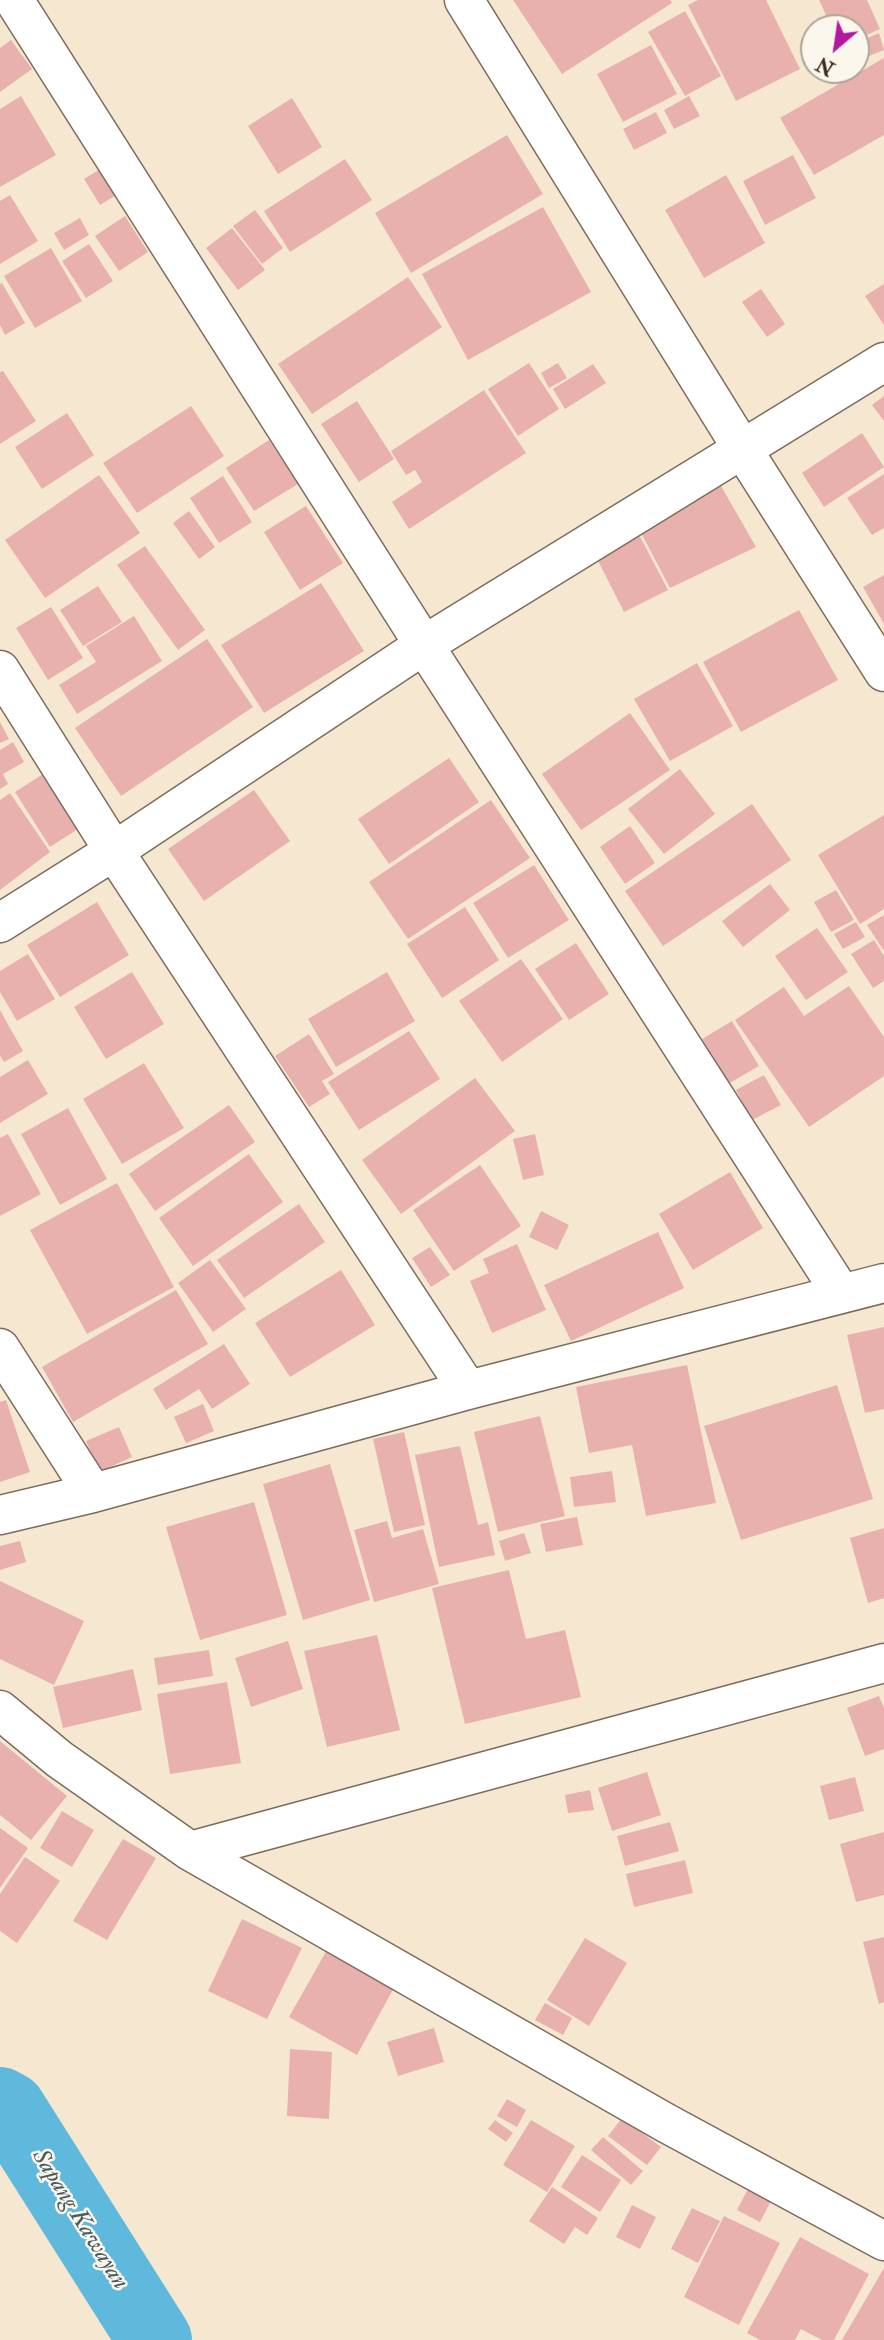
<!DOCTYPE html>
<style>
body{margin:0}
#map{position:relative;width:884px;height:2340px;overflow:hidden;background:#f6e7d1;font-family:"IM FELL Double Pica",serif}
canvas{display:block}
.north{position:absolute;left:800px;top:14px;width:70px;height:70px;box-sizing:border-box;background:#fbf7ec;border:2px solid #aea59a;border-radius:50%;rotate:209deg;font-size:19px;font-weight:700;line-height:28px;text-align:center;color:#3b2a1e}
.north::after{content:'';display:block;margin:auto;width:24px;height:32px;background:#b5179e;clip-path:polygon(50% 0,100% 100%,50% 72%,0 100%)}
</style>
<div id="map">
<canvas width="884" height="2340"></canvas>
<div class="north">N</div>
</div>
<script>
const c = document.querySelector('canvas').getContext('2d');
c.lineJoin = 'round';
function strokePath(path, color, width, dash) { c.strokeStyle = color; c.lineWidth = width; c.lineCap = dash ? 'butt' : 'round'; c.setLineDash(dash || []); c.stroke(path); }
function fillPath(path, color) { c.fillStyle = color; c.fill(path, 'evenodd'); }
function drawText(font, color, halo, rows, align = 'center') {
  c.font = font + ' "IM FELL Double Pica",serif'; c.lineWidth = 5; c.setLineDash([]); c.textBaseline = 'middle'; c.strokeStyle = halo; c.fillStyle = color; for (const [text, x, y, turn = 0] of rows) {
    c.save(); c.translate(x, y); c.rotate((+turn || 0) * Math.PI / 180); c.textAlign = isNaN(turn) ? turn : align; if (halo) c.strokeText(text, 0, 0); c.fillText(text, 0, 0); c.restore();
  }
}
strokePath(new Path2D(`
 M 0,2104 L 9,2109 L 155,2340`), '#5fb9dc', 74);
fillPath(new Path2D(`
 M 513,0 L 670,0 L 672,3 L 562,74 Z
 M 698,0 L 766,0 L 800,69 L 736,101 L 688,5 Z
 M 819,0 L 867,0 L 880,29 L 856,40 L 856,28 L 832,28 Z
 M 685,11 L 721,76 L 685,96 L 648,32 Z
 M 879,33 L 884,50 L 857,61 L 856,43 Z
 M 11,40 L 32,69 L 0,92 L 0,48 Z
 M 651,45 L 677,94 L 623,122 L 597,74 Z
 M 884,58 L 884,135 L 814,175 L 780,118 Z
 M 21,96 L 56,155 L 0,187 L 0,109 Z
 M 689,96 L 700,116 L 674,129 L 664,110 Z
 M 292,98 L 322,147 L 278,174 L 248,126 Z
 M 656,112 L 667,133 L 634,150 L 623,129 Z
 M 507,135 L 543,194 L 411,273 L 375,213 Z
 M 793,155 L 816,198 L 765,225 L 743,181 Z
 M 345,159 L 372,200 L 290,252 L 264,211 Z
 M 102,168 L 118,194 L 100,205 L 84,179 Z
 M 726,175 L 765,243 L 704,278 L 665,210 Z
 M 10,195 L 38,241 L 0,264 L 0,201 Z
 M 543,207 L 591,292 L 468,360 L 422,274 Z
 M 255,210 L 283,248 L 262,264 L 233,226 Z
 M 125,216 L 148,252 L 119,271 L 95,236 Z
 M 80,218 L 89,235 L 64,250 L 54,233 Z
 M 232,228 L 265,270 L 238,290 L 206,248 Z
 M 89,244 L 113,281 L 86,298 L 62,261 Z
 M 51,248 L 82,301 L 35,328 L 4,276 Z
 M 408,277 L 442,327 L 312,414 L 278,364 Z
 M 2,283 L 25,323 L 5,335 L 0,325 L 0,284 Z
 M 884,284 L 884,325 L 865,296 Z
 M 761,289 L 785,324 L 767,337 L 742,302 Z
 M 529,363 L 559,409 L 518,436 L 488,389 Z
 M 558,363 L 567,378 L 549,388 L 541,373 Z
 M 593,364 L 606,383 L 565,409 L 553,389 Z
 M 3,371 L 36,421 L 0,444 L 0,372 Z
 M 484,390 L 526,453 L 409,529 L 392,502 L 422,482 L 415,470 L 406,475 L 391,451 Z
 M 884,396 L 884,421 L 872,405 Z
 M 357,401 L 394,459 L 359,482 L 321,424 Z
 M 191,406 L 224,456 L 137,513 L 103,463 Z
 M 67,413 L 94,455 L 42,489 L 15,447 Z
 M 862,433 L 884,467 L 824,507 L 802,473 Z
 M 269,440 L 298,484 L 254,511 L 226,468 Z
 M 884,474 L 884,528 L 872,535 L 847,498 Z
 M 99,475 L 140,533 L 45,598 L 5,540 Z
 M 223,476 L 252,522 L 219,543 L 190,498 Z
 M 721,486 L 756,547 L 670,588 L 639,529 Z
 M 306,506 L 343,563 L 300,590 L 264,532 Z
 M 189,511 L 215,547 L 199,559 L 173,523 Z
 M 636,529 L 668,590 L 624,612 L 593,551 Z
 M 145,546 L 205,630 L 178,650 L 117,565 Z
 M 884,575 L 884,624 L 863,587 Z
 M 321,583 L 364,651 L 264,713 L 221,645 Z
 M 98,586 L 122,622 L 83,646 L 60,610 Z
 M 51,607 L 83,658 L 48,680 L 16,628 Z
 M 799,610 L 838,680 L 741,732 L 703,662 Z
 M 134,616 L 162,661 L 77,714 L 59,685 L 96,662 L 86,646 Z
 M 207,639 L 253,707 L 121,796 L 75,728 Z
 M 697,663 L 733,726 L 670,761 L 634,699 Z
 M 630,713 L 670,770 L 581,830 L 542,774 Z
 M 0,722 L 9,739 L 0,743 Z
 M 13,742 L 24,762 L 3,774 L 8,784 L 0,789 L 0,750 Z
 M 449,758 L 479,802 L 389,864 L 358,819 Z
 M 680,769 L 715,814 L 664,854 L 628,809 Z
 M 43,774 L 78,829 L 50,847 L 15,792 Z
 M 254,790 L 290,841 L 204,901 L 168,849 Z
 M 10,793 L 50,852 L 0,890 L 0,800 Z
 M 491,800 L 530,858 L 408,939 L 369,882 Z
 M 752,804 L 791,860 L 663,946 L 625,891 Z
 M 884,815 L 884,909 L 860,924 L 818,855 Z
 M 630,826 L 655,863 L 625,884 L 600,847 Z
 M 534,865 L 569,920 L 508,958 L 473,903 Z
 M 770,884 L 790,910 L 743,947 L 722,921 Z
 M 836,890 L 854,920 L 831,932 L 814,902 Z
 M 97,902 L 129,955 L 60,997 L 27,945 Z
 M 465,907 L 499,960 L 442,998 L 407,944 Z
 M 884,915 L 884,951 L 867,925 Z
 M 856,922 L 865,937 L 843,949 L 834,934 Z
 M 817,928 L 848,972 L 806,1000 L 775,956 Z
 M 874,940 L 884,956 L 884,981 L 873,988 L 851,954 Z
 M 576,943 L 609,994 L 569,1020 L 535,969 Z
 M 28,954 L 55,999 L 17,1021 L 0,992 L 0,971 Z
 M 521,959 L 563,1019 L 502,1062 L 459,1001 Z
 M 132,972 L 164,1024 L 106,1059 L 74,1007 Z
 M 387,972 L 415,1021 L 336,1067 L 308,1019 Z
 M 849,986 L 884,1037 L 884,1076 L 809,1127 L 735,1020 L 784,987 L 804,1016 Z
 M 0,1010 L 23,1051 L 4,1062 L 0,1055 Z
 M 732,1021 L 759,1066 L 728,1084 L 702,1039 Z
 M 409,1031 L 440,1079 L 359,1130 L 328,1082 Z
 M 309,1034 L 334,1074 L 322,1081 L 330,1094 L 309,1107 L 275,1056 Z
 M 28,1060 L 48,1094 L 0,1123 L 0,1077 Z
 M 144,1063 L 184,1128 L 122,1164 L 83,1099 Z
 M 764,1075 L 781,1105 L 752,1120 L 736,1090 Z
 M 475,1078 L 515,1131 L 401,1214 L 362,1160 Z
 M 229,1105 L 255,1142 L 155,1211 L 129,1174 Z
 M 68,1108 L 107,1179 L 60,1205 L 21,1134 Z
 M 8,1134 L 41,1194 L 0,1216 L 0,1138 Z
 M 535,1134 L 544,1175 L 523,1180 L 513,1139 Z
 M 249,1154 L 283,1202 L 193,1266 L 159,1218 Z
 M 480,1165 L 521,1226 L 454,1271 L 413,1210 Z
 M 730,1172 L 763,1228 L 693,1270 L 659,1214 Z
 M 117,1183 L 174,1287 L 87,1334 L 30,1230 Z
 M 299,1204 L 325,1242 L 244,1298 L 217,1260 Z
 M 541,1211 L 569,1225 L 557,1250 L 529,1237 Z
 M 658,1232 L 684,1288 L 571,1341 L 544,1285 Z
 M 517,1244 L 546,1310 L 492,1333 L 470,1281 L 489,1273 L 483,1259 Z
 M 430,1247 L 450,1275 L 431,1287 L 412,1258 Z
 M 210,1260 L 246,1309 L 213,1332 L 178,1283 Z
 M 341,1270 L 375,1325 L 290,1377 L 255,1323 Z
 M 176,1290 L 208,1344 L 73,1422 L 42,1367 Z
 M 884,1327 L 884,1409 L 865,1413 L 847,1335 Z
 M 224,1344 L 250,1384 L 212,1409 L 199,1389 L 166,1410 L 153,1389 Z
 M 687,1365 L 716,1503 L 646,1516 L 632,1445 L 589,1453 L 576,1387 Z
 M 837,1385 L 873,1499 L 741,1540 L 704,1426 Z
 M 6,1400 L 30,1472 L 0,1482 L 0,1402 Z
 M 203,1404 L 214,1431 L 186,1443 L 174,1417 Z
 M 540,1416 L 565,1516 L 498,1532 L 474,1432 Z
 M 119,1427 L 132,1457 L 99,1472 L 86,1441 Z
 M 404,1432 L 425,1525 L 394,1532 L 373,1439 Z
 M 460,1446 L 478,1525 L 488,1522 L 495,1555 L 439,1567 L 415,1455 Z
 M 330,1464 L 370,1600 L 303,1620 L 263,1484 Z
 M 612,1471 L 616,1502 L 574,1507 L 570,1477 Z
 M 254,1502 L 287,1615 L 200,1640 L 166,1527 Z
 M 577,1517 L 583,1545 L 546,1552 L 540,1524 Z
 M 387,1521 L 392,1538 L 423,1529 L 439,1584 L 374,1602 L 354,1530 Z
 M 884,1528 L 884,1598 L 868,1603 L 850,1538 Z
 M 524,1533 L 531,1553 L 505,1561 L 499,1541 Z
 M 20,1541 L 26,1562 L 0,1570 L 0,1546 Z
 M 509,1570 L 526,1639 L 565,1630 L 581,1697 L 465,1724 L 432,1588 Z
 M 0,1581 L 84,1621 L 54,1685 L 0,1659 Z
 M 377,1635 L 400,1730 L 327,1747 L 304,1651 Z
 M 288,1641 L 303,1689 L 251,1707 L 235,1658 Z
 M 209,1650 L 213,1676 L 158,1685 L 154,1658 Z
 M 133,1669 L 142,1710 L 63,1728 L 53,1687 Z
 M 227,1682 L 241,1763 L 170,1774 L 157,1694 Z
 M 879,1696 L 884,1708 L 884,1749 L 865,1756 L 847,1708 Z
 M 0,1741 L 67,1796 L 31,1840 L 0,1815 Z
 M 647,1772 L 661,1815 L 612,1831 L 598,1788 Z
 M 855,1777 L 864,1811 L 829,1820 L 820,1786 Z
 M 590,1790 L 594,1810 L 568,1813 L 565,1795 Z
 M 62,1811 L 94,1830 L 72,1867 L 40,1848 Z
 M 670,1822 L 679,1851 L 625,1866 L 617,1836 Z
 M 0,1828 L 28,1848 L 0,1888 Z
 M 884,1832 L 884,1895 L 856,1902 L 840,1844 Z
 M 123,1839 L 156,1858 L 107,1940 L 73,1921 Z
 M 25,1857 L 60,1881 L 17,1943 L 0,1931 L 0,1894 Z
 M 685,1860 L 693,1893 L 634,1907 L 626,1874 Z
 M 242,1919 L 302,1948 L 267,2019 L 208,1991 Z
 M 884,1937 L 884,2002 L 879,2004 L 863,1942 Z
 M 585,1938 L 627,1963 L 589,2026 L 547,2000 Z
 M 328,1948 L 395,1986 L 357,2055 L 289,2017 Z
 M 545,2003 L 572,2018 L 563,2035 L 535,2020 Z
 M 434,2028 L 444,2062 L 398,2076 L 387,2042 Z
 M 290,2049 L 332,2052 L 329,2119 L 287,2116 Z
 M 507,2099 L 526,2110 L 517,2127 L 497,2116 Z
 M 622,2118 L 661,2147 L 647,2165 L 608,2136 Z
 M 495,2120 L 513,2133 L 506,2142 L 488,2129 Z
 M 531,2120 L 575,2146 L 547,2192 L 503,2165 Z
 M 603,2137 L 643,2171 L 631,2185 L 591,2150 Z
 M 582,2155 L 621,2180 L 600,2212 L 561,2187 Z
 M 752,2181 L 775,2193 L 760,2222 L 737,2210 Z
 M 552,2187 L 598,2218 L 587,2235 L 575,2227 L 564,2244 L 529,2221 Z
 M 632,2205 L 656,2217 L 640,2249 L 616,2237 Z
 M 692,2208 L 720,2221 L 698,2263 L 671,2249 Z
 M 724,2216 L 780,2243 L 739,2325 L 684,2297 Z
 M 800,2237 L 869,2274 L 834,2340 L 822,2340 L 801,2329 L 795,2340 L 760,2340 L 747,2333 Z
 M 884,2268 L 884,2340 L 842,2340 Z`), '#e9b1ad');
const minor = new Path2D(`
 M 14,0 L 424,645 L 841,1293
 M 464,0 L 743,450 L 884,672
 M 0,670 L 114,851 L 468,1390
 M 0,923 L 114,851 L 424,645 L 884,362
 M 0,1348 L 93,1493
 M 0,1515 L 93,1493 L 468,1390 L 884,1283
 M 0,1710 L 59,1759 L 190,1851 L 666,2123 L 884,2241
 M 190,1851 L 884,1663`);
strokePath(minor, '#7c6c5d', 41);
strokePath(minor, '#fff', 38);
drawText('italic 24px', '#485c60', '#fbf7ec', [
 ["Sapang Kawayan",79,2220,58]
]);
</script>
